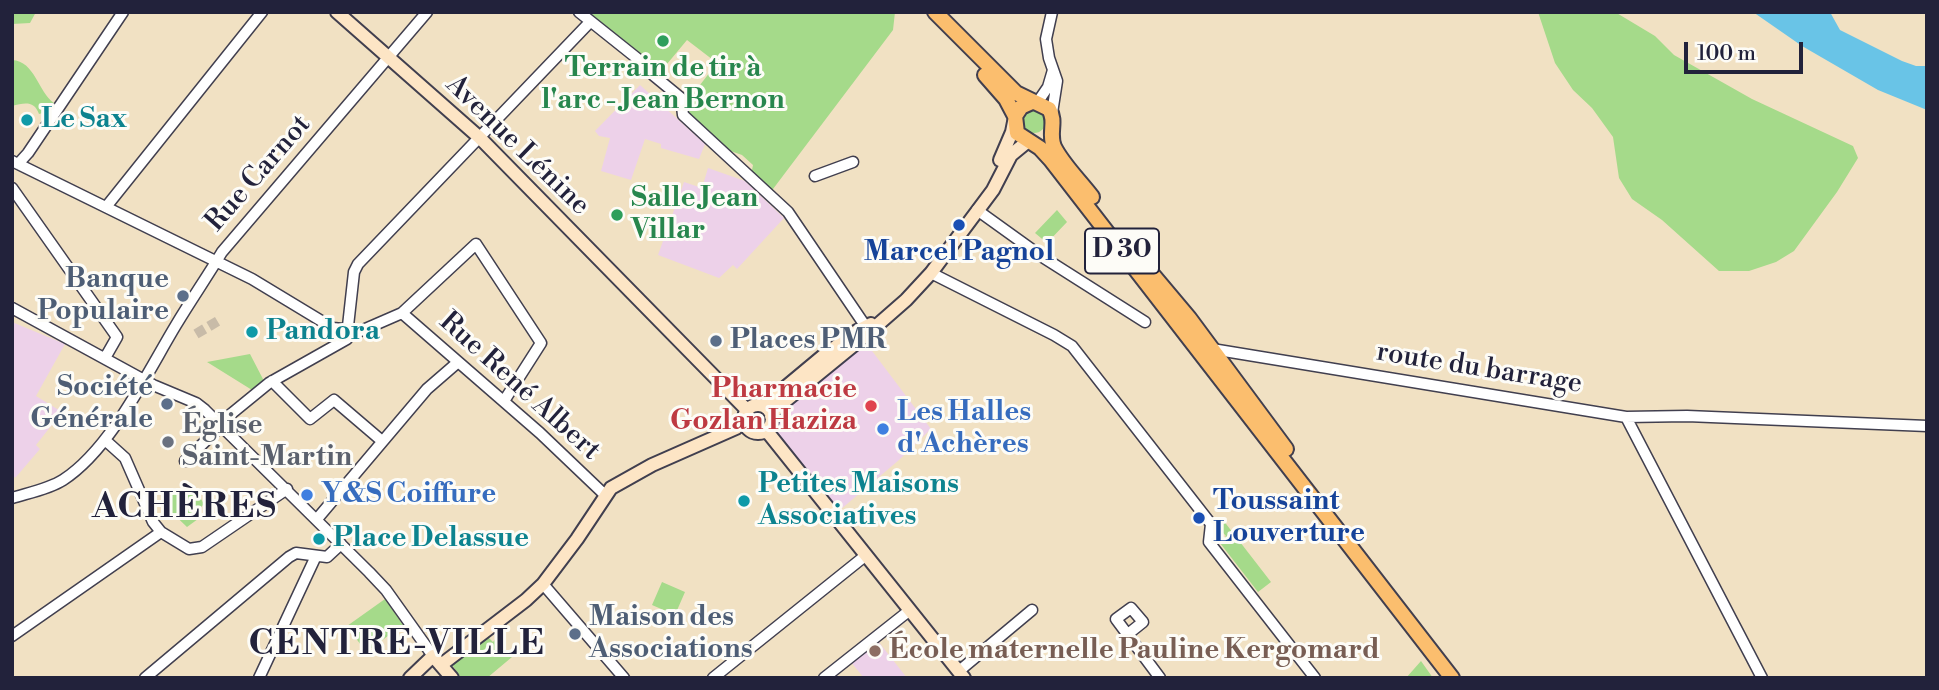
<!DOCTYPE html>
<meta charset="utf-8">
<style>
body{margin:0}
#map{position:relative;width:1939px;height:690px;overflow:hidden;background:#f1e1c3;font-family:"Libre Bodoni",serif}
canvas{display:block}
.frame{position:absolute;inset:0;border:14px solid #22223b;pointer-events:none}
.scale{position:absolute;left:1684px;top:42px;width:119px;height:32px;box-sizing:border-box;border:4px solid #22223b;border-top:0;padding-left:9px;font-size:21px;line-height:24px;white-space:nowrap;color:#22223b;-webkit-text-stroke:5px #fdfcf7;paint-order:stroke}
</style>
<div id="map">
<canvas width="1939" height="690"></canvas>
<div class="frame"></div>
<div class="scale">100 m</div>
</div>
<script>
const c = document.querySelector('canvas').getContext('2d');
c.lineJoin = 'round';
function fillPath(path, color) { c.fillStyle = color; c.fill(path, 'evenodd'); }
function strokePath(path, color, width, dash) { c.strokeStyle = color; c.lineWidth = width; c.lineCap = dash ? 'butt' : 'round'; c.setLineDash(dash || []); c.stroke(path); }
function drawText(font, color, halo, rows, align = 'center') {
  c.font = font + ' "Libre Bodoni",serif'; c.lineWidth = 6; c.setLineDash([]); c.textBaseline = 'middle'; c.strokeStyle = halo; c.fillStyle = color; for (const [text, x, y, turn = 0] of rows) {
    c.save(); c.translate(x, y); c.rotate((+turn || 0) * Math.PI / 180); c.textAlign = isNaN(turn) ? turn : align; if (halo) c.strokeText(text, 0, 0); c.fillText(text, 0, 0); c.restore();
  }
}
fillPath(new Path2D(`
 M 640,85 L 705,144 L 699,159 L 661,148 L 661,144 L 645,139 L 631,180 L 601,171 L 610,138 L 599,136 L 595,131 Z
 M 708,168 L 745,181 L 784,218 L 737,269 L 733,265 L 719,278 L 658,255 L 684,182 L 702,188 Z
 M 12,322 L 65,344 L 36,396 L 62,412 L 36,445 L 40,449 L 16,477 L 12,478 Z
 M 857,331 L 931,429 L 899,460 L 834,515 L 766,430 L 769,411 Z
 M 878,641 L 907,678 L 864,678 L 850,661 Z`), '#edd1e9');
fillPath(new Path2D(`
 M 12,12 L 36,12 L 30,23 L 12,24 Z
 M 588,12 L 895,12 L 893,30 L 770,193 L 751,175 L 753,165 L 742,155 L 722,148 L 686,114 L 683,98 L 688,91 L 693,94 L 717,63 L 687,40 L 662,70 Z
 M 1538,12 L 1615,12 L 1655,36 L 1674,55 L 1752,99 L 1853,146 L 1858,158 L 1837,192 L 1794,251 L 1776,262 L 1749,271 L 1719,271 L 1662,220 L 1632,199 L 1619,178 L 1613,137 L 1592,108 L 1573,90 L 1555,63 Z
 M 12,60 C 35,61 38,92 54,103 L 42,122 L 43,113 L 39,114 C 34,100 24,103 12,106 Z
 M1022 121a12 12 0 1 1 24 0a12 12 0 1 1-24 0Z
 M 1057,210 L 1067,222 L 1047,243 L 1035,233 Z
 M 250,354 L 264,381 L 252,390 L 207,362 Z
 M 183,492 L 198,494 L 204,504 L 198,510 L 198,519 L 187,527 L 164,505 L 169,493 L 182,495 Z
 M 1223,520 L 1271,582 L 1258,592 L 1220,543 L 1226,536 L 1217,526 Z
 M 662,582 L 685,592 L 675,615 L 652,605 Z
 M 385,599 L 403,625 L 366,652 L 347,626 Z
 M 487,636 L 493,642 L 496,638 L 512,657 L 487,678 L 461,678 L 453,666 L 453,662 Z
 M 1421,661 L 1433,678 L 1406,678 Z`), '#a5da8a');
fillPath(new Path2D(`
 M 1753,12 L 1830,12 L 1840,30 L 1902,61 L 1916,66 L 1927,66 L 1927,110 L 1878,90 L 1802,46 Z`), '#69c4e7');
strokePath(new Path2D(`
 M 196,334 L 218,321`), '#c8bba8', 10, [10, 5]);
const street = new Path2D(`
 M 579,12 L 653,71
 M 653,75 L 681,98 L 683,115 L 788,212 L 866,327
 M 1037,103 L 1048,87 L 1053,70
 M 1052,113 L 1057,81 L 1049,58 L 1046,39 L 1052,12
 M 12,161 L 252,279 L 333,328 L 343,329
 M 18,164 L 28,153 L 123,12
 M 815,176 L 853,162
 M 12,188 L 117,337 L 105,358
 M 106,207 L 262,12
 M 977,210 L 1041,256 L 1145,322
 M 931,273 L 1054,335 L 1072,346 L 1211,524 L 1209,542 L 1315,678
 M 12,308 L 153,385 L 196,403 L 205,410 L 369,572 L 386,590 L 433,656
 M 402,313 L 540,433 L 605,495
 M 348,326 L 354,272 L 358,264 L 590,22
 M 356,333 L 402,313 L 476,244 L 541,343 L 504,401
 M 1212,349 L 1626,417 L 1687,416 L 1927,426
 M 272,381 L 310,419 L 334,400 L 382,441
 M 1626,417 L 1762,678
 M 220,423 L 269,383 L 347,339
 M 105,440 L 125,458 L 153,522 L 161,532 L 189,549 L 202,547 L 287,489
 M 185,461 L 222,425
 M 12,498 C 28,493 49,489 63,480 C 111,449 147,373 176,325 C 191,300 207,277 222,252 L 427,12
 M 317,519 L 427,389 L 457,363
 M 543,584 L 624,678
 M 1128,634 L 1143,622 L 1131,608 L 1116,619 L 1160,678
 M 12,636 L 161,532
 M 959,671 L 1032,610
 M 145,678 L 289,557 L 296,553 L 327,557 L 341,544
 M 259,678 L 316,556
 M 713,678 L 865,556
 M 824,678 L 910,610`);
const secondary = new Path2D(`
 M 337,12 L 480,138 L 747,410
 M 1000,160 L 1012,132 L 1014,122
 M744 419a14 14 0 1 1 28 0a14 14 0 1 1-28 0Z
 M 763,406 L 823,356 L 857,331 L 871,324
 M 771,416 L 779,406 L 866,335 L 906,300 L 931,273 L 993,190 L 1011,155 L 1028,141
 M 766,430 L 964,678
 M 441,665 L 526,600 L 543,584 L 577,539 L 611,488 L 652,465 L 736,428 L 743,420
 M 410,678 L 433,656 L 452,678`);
const primary = new Path2D(`
 M 935,12 L 1016,93 L 1049,109 C 1057,122 1048,133 1054,147 C 1063,165 1080,181 1092,197
 M 985,75 L 1006,99 L 1015,116
 M 1032,102 L 1021,107 L 1015,116 L 1017,133 L 1040,148 L 1051,160 L 1452,678
 M 1136,255 L 1189,318 L 1286,449`);
strokePath(street, '#413f4f', 13);
strokePath(secondary, '#413f4f', 16);
strokePath(primary, '#413f4f', 18);
strokePath(street, '#fff', 10);
strokePath(secondary, '#fde5c5', 12);
strokePath(primary, '#fbbe6e', 14);
for (const [x, y, r, color] of [
 [663,41,7,"#2e9e5b"],
 [27,120,7,"#0f9aa8"],
 [617,215,7,"#2e9e5b"],
 [959,225,7,"#1a4fb4"],
 [183,296,7,"#5c6f8a"],
 [252,332,7,"#0f9aa8"],
 [716,341,7,"#5c6f8a"],
 [167,404,7,"#5c6f8a"],
 [871,406,7,"#e0444e"],
 [883,429,7,"#3f7fe0"],
 [168,442,7,"#6b7280"],
 [307,495,7,"#3f7fe0"],
 [744,501,7,"#0f9aa8"],
 [1199,518,7,"#1a4fb4"],
 [319,539,7,"#0f9aa8"],
 [575,634,7,"#5c6f8a"],
 [875,651,7,"#8d6e63"]
]) { const dot = new Path2D(); dot.arc(x, y, r, 0, 2 * Math.PI); c.fillStyle = color; c.fill(dot); strokePath(dot, '#fdfcf7', 2.5); }
for (const [x, y, w] of [
 [1122,251,74]
]) { const box = new Path2D(); box.roundRect(x - w / 2, y - 22.5, w, 45, 5); c.fillStyle = '#fdfcf7'; c.fill(box); strokePath(box, '#22223b', 2); }
drawText('bold 26px', '#22223b', null, [
 ["D 30",1122,251]
]);
drawText('bold 28px', '#27864d', '#fdfcf7', [
 ["Terrain de tir à",663,69],
 ["l'arc - Jean Bernon",663,101],
 ["Salle Jean",631,199,"left"],
 ["Villar",631,231,"left"]
]);
drawText('bold 28px', '#0d838f', '#fdfcf7', [
 ["Le Sax",41,120],
 ["Pandora",266,332],
 ["Petites Maisons",758,485],
 ["Associatives",758,517],
 ["Place Delassue",333,539]
], 'left');
drawText('28px', '#22223b', '#fdfcf7', [
 ["Avenue Lénine",517,146,44],
 ["Rue Carnot",259,174,-49],
 ["route du barrage",1479,369,9],
 ["Rue René Albert",519,387,42]
]);
drawText('bold 28px', '#164399', '#fdfcf7', [
 ["Marcel Pagnol",959,253],
 ["Toussaint",1213,502,"left"],
 ["Louverture",1213,534,"left"]
]);
drawText('bold 28px', '#4e5e75', '#fdfcf7', [
 ["Banque",169,280],
 ["Populaire",169,312],
 ["Places PMR",730,341,"left"],
 ["Société",153,388],
 ["Générale",153,420],
 ["Maison des",589,618,"left"],
 ["Associations",589,650,"left"]
], 'right');
drawText('bold 28px', '#be3a42', '#fdfcf7', [
 ["Pharmacie",857,390],
 ["Gozlan Haziza",857,422]
], 'right');
drawText('bold 28px', '#366cbe', '#fdfcf7', [
 ["Les Halles",897,413],
 ["d'Achères",897,445],
 ["Y&S Coiffure",321,495]
], 'left');
drawText('bold 28px', '#5b616d', '#fdfcf7', [
 ["Église",182,426],
 ["Saint-Martin",182,458]
], 'left');
drawText('bold 28px', '#785e54', '#fdfcf7', [
 ["École maternelle Pauline Kergomard",889,651]
], 'left');
c.letterSpacing = '2px';
drawText('bold 35px', '#22223b', '#fdfcf7', [
 ["ACHÈRES",185,509],
 ["CENTRE-VILLE",397,646]
]);
c.letterSpacing = '0px';
</script>
